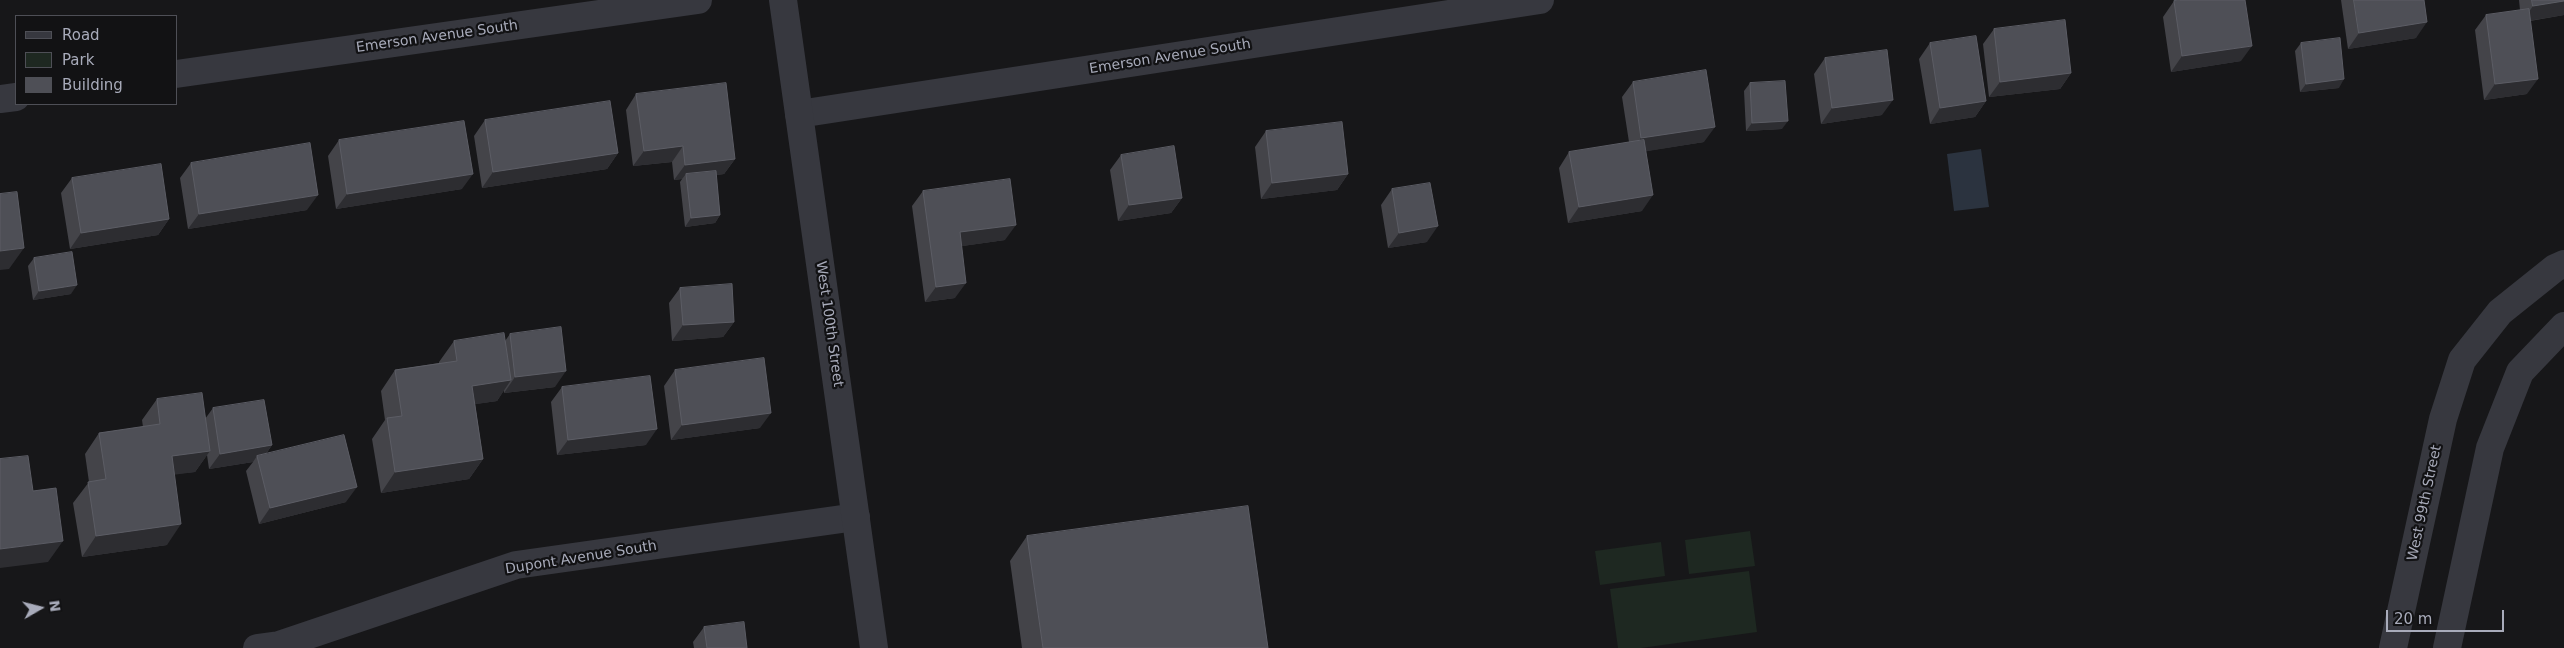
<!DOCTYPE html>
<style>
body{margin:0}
#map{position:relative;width:2564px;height:648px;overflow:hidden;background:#171719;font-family:"DejaVu Sans",sans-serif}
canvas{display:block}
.legend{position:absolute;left:15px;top:15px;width:162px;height:90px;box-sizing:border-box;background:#121214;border:1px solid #4e4f56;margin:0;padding:6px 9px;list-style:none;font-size:15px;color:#a8abba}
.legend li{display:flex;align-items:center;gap:10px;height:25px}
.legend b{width:25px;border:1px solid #4e4f56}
.north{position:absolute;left:15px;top:583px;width:50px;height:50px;-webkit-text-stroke:4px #121214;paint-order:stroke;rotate:82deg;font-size:14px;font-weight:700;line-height:20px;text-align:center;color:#a8abba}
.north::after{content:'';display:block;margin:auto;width:18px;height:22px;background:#a8abba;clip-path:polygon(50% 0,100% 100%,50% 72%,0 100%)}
.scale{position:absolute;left:2386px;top:610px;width:118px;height:22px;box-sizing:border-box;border:2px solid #a8abba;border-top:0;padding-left:6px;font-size:15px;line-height:18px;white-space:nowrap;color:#a8abba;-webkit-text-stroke:4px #121214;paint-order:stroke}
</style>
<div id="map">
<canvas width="2564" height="648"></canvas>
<ul class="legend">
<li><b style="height:6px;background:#37383f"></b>Road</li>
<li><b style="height:14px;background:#1e2821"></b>Park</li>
<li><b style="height:14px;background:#4e4f56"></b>Building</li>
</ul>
<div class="north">N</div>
<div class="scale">20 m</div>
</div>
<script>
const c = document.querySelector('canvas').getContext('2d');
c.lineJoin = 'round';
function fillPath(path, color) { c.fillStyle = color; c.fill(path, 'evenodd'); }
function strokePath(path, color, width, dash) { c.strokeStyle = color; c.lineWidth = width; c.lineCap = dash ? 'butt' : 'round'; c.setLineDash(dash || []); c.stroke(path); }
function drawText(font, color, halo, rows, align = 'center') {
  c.font = font + ' "DejaVu Sans",sans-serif'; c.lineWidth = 4.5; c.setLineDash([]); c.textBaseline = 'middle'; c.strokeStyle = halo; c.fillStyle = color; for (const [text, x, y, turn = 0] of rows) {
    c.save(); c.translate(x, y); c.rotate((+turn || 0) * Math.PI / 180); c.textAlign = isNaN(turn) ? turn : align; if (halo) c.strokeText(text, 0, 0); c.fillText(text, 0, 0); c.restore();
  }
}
fillPath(new Path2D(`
 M 1750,531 L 1755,566 L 1689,574 L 1685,540 Z
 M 1661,542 L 1665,576 L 1600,585 L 1595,551 Z
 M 1749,571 L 1757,632 L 1641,648 L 1618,648 L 1610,589 Z`), '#1e2821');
fillPath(new Path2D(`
 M 1981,149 L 1989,207 L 1954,211 L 1947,154 Z`), '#2b333f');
strokePath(new Path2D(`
 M 176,74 L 698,0
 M 0,99 L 16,97
 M 799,114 L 1540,0
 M 257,648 L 279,645 L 516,565 L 856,517`), '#37383f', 28);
strokePath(new Path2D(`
 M 783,0 L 874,648
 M 2393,648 L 2443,419 L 2462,360 L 2500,312 L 2555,268 L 2564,264
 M 2447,648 L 2490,448 L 2520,372 L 2564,326`), '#37383f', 28);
fillPath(new Path2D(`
 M 2341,0 L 2424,0 L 2416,38 L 2348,49 Z
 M 2519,0 L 2564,0 L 2564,15 L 2530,21 L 2527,94 L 2484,100 L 2475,30 L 2486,15 L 2520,10 Z
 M 2174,1 L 2241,61 L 2171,72 L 2163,17 Z
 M 1994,29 L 2071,73 L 2060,89 L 1989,97 L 1983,44 Z
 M 1930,43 L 1986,101 L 1975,117 L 1930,124 L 1919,59 Z
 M 2301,43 L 2339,88 L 2300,92 L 2295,51 Z
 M 1825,58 L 1882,115 L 1821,124 L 1814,74 Z
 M 1633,82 L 1704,142 L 1646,151 L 1642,211 L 1568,223 L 1559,168 L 1569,152 L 1629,142 L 1622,97 Z
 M 1750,83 L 1782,129 L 1746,131 L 1744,91 Z
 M 636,94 L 735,159 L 724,174 L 716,175 L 720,215 L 715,223 L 685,227 L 680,182 L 682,179 L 674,180 L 672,162 L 633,166 L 626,110 Z
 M 485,120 L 618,153 L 607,169 L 482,188 L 474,136 Z
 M 1266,131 L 1348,174 L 1337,190 L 1261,199 L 1255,147 Z
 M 339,140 L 462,189 L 336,209 L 328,156 Z
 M 1121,155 L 1182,198 L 1171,213 L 1118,221 L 1110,170 Z
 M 191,163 L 307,210 L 188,229 L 180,178 Z
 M 72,178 L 169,219 L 158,235 L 70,249 L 61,193 Z
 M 1392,189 L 1427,242 L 1388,248 L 1381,205 Z
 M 923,191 L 1005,240 L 962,246 L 955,298 L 925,302 L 912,206 Z
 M 34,258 L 71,294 L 33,300 L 28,266 Z
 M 680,288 L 734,322 L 723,337 L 672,341 L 669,303 Z
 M 510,334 L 555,387 L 504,393 L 504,390 L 497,401 L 475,404 L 483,459 L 469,479 L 381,493 L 372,439 L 385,420 L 381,391 L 395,370 L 439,363 L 439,362 L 454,341 L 505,341 Z
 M 675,370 L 760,428 L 671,440 L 664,386 Z
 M 562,387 L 646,445 L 557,455 L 551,402 Z
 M 157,399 L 205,419 L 213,408 L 272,445 L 266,454 L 346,502 L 259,524 L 246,471 L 253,462 L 209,469 L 207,455 L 195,472 L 174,474 L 167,545 L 82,557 L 73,503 L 89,482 L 85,454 L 99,433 L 143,427 L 142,420 Z
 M 1027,536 L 1268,648 L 1022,648 L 1010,561 Z
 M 704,627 L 747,648 L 694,648 L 693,642 Z`), '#444449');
fillPath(new Path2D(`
 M 2564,1 L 2564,15 L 2522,22 L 2533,6 Z
 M 2427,22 L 2416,38 L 2348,49 L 2359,33 Z
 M 2252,46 L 2241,61 L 2171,72 L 2182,56 Z
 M 2071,73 L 2060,89 L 1989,97 L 2000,82 Z
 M 2344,79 L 2339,88 L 2300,92 L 2306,84 Z
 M 2538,79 L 2527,94 L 2484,100 L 2495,84 Z
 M 1893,100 L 1882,115 L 1821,124 L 1832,108 Z
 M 1986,101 L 1975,117 L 1930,124 L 1940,108 Z
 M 1788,121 L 1782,129 L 1746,131 L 1752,123 Z
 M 1715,127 L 1704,142 L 1630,154 L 1641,138 Z
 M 683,146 L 672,162 L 633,166 L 644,151 Z
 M 618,153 L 607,169 L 482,188 L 493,172 Z
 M 735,159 L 724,174 L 686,179 L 686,174 L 682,179 L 674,180 L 685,165 Z
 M 473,174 L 462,189 L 336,209 L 347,194 Z
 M 1348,174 L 1337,190 L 1261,199 L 1272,183 Z
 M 318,195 L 307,210 L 188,229 L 199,214 Z
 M 1653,195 L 1642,211 L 1568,223 L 1579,207 Z
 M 1182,198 L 1171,213 L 1118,221 L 1129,205 Z
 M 720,215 L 715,223 L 685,227 L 691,218 Z
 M 169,219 L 158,235 L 70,249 L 81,233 Z
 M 1016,225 L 1005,240 L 949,248 L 960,232 Z
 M 1438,226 L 1427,242 L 1388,248 L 1399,233 Z
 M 24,248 L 9,269 L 0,270 L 0,251 Z
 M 966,283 L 955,298 L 925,302 L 936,287 Z
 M 77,285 L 71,294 L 33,300 L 39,291 Z
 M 734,322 L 723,337 L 672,341 L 683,325 Z
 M 566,371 L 555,387 L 504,393 L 515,377 Z
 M 511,380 L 497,401 L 457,407 L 472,386 Z
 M 771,413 L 760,428 L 671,440 L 682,425 Z
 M 657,429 L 646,445 L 557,455 L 568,440 Z
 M 272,445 L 261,461 L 257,456 L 253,462 L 209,469 L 220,454 Z
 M 210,451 L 195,472 L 157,477 L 172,456 Z
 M 483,459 L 469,479 L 381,493 L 395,472 Z
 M 357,487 L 346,502 L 259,524 L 270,508 Z
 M 181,524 L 167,545 L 82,557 L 96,536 Z
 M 63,541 L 48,562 L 0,568 L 0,549 Z`), '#2d2d31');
const building = new Path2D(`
 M 2180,0 L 2245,0 L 2252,46 L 2182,56 L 2174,1 Z
 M 2354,0 L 2424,0 L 2427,22 L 2359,33 Z
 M 2532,0 L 2564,0 L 2564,1 L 2533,6 Z
 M 2529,9 L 2538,79 L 2495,84 L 2486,15 Z
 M 2065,20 L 2071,73 L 2000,82 L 1994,29 Z
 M 1976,36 L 1986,101 L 1940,108 L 1930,43 Z
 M 2340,38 L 2344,79 L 2306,84 L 2301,43 Z
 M 1887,50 L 1893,100 L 1832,108 L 1825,58 Z
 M 1706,70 L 1715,127 L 1641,138 L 1633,82 Z
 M 1785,81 L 1788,121 L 1752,123 L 1750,83 Z
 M 726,83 L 735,159 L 685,165 L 683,146 L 644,151 L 636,94 Z
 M 610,101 L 618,153 L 493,172 L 485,120 Z
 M 464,121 L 473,174 L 347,194 L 339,140 Z
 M 1342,122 L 1348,174 L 1272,183 L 1266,131 Z
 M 1644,140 L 1653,195 L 1579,207 L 1569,152 Z
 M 310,143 L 318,195 L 199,214 L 191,163 Z
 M 1174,146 L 1182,198 L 1129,205 L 1121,155 Z
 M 161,164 L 169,219 L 81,233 L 72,178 Z
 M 716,171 L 720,215 L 691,218 L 686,174 Z
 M 1010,179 L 1016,225 L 960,232 L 966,283 L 936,287 L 923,191 Z
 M 1430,183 L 1438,226 L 1399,233 L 1392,189 Z
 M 17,192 L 24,248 L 0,251 L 0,194 Z
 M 72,252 L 77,285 L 39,291 L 34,258 Z
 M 732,284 L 734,322 L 683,325 L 680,288 Z
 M 561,327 L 566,371 L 515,377 L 510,334 Z
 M 504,333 L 511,380 L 472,386 L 483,459 L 395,472 L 387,418 L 402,416 L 395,370 L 457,361 L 454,341 Z
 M 764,358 L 771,413 L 682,425 L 675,370 Z
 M 650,376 L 657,429 L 568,440 L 562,387 Z
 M 202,393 L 210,451 L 172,456 L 181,524 L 96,536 L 88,482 L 106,479 L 99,433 L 160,424 L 157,399 Z
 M 264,400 L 272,445 L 220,454 L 213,408 Z
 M 344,435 L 357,487 L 270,508 L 257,456 Z
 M 28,456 L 33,491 L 56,488 L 63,541 L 0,549 L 0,459 Z
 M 1248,506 L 1268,648 L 1043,648 L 1027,536 Z
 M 744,622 L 747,648 L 707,648 L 704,627 Z`);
fillPath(building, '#4e4f56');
strokePath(building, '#5c5d65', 1);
drawText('14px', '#a8abba', '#121214', [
 ["Emerson Avenue South",437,37,-8],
 ["Emerson Avenue South",1170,57,-9],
 ["West 100th Street",829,324,82],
 ["West 99th Street",2425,503,-78],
 ["Dupont Avenue South",581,558,-9]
]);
</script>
